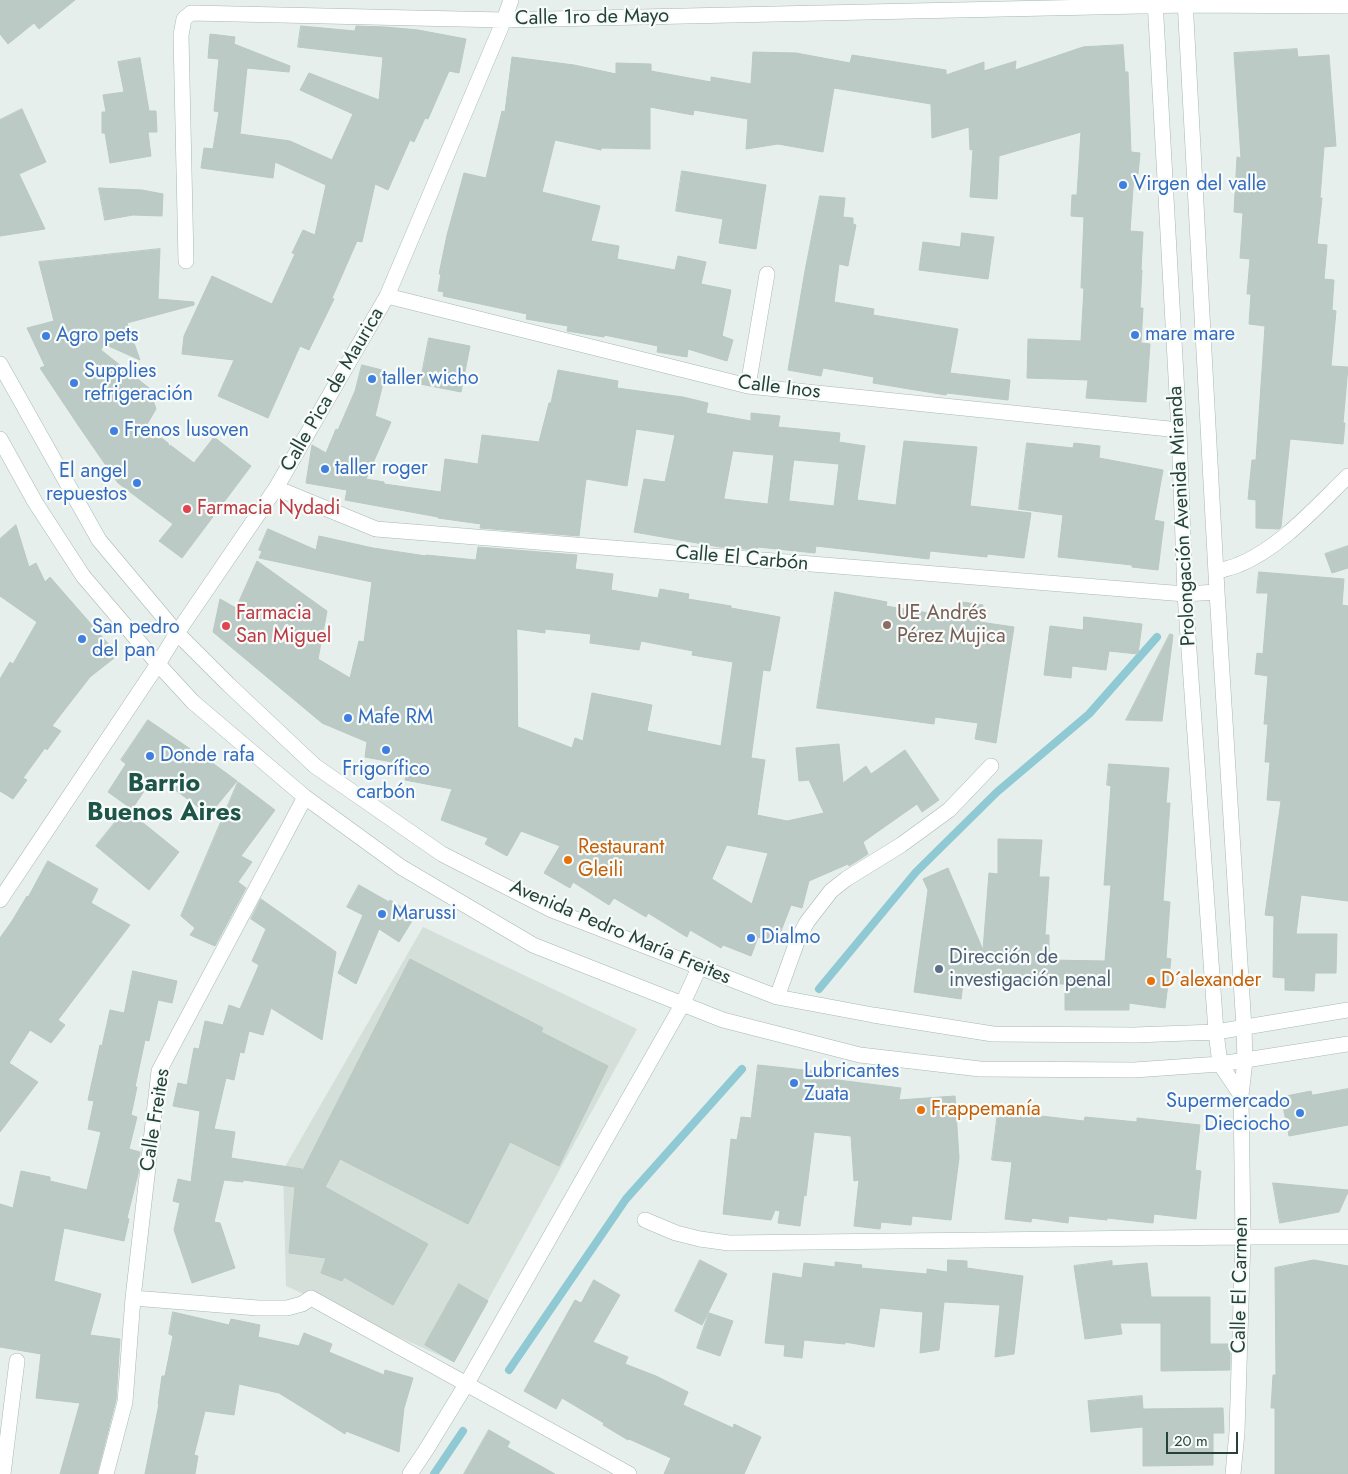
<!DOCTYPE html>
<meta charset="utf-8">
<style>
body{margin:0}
#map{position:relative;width:1348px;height:1474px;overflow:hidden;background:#e6efeb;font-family:Jost,sans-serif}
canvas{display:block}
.scale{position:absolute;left:1166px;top:1432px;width:72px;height:22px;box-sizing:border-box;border:2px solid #24423a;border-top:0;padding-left:6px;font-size:15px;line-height:18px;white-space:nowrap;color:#24423a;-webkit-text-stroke:4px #f7fbf9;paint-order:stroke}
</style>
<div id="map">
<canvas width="1348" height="1474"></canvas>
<div class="scale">20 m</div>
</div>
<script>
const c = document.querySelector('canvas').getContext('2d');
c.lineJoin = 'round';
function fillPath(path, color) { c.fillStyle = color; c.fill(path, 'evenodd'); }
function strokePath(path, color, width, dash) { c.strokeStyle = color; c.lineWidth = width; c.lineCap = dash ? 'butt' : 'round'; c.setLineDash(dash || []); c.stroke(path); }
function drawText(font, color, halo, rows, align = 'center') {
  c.font = font + ' Jost,sans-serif'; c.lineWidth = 4.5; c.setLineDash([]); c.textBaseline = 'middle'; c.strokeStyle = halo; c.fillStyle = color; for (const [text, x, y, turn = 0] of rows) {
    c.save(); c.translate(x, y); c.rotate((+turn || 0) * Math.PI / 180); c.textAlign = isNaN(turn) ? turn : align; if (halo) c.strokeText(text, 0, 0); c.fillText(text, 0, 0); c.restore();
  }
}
fillPath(new Path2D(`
 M 423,927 L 637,1029 L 454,1362 L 286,1286 L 283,1170 Z`), '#d4dfda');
strokePath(new Path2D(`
 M 819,989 L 916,872 L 997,792 L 1089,714 L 1157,637
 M 509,1370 L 626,1199 L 742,1069
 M 434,1474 L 463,1431`), '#8ec9d4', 8);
const building = new Path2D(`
 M 0,0 L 75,0 L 39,29 L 34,23 L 8,44 L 0,34 Z
 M 301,26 L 355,31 L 356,26 L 385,27 L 418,30 L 466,39 L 459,73 L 449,71 L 428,119 L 425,118 L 414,142 L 410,140 L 388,190 L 375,184 L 362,242 L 357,241 L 332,298 L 334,299 L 309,350 L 300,346 L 268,418 L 218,396 L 234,360 L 182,354 L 184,336 L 212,276 L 272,304 L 295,254 L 292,253 L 303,230 L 315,235 L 326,185 L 275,162 L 273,178 L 201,168 L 204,148 L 213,149 L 219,112 L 214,111 L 219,59 L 208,58 L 210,34 L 235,37 L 234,44 L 290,66 L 289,72 L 247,68 L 240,134 L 290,141 L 332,160 L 353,114 L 300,90 L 309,73 L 379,100 L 383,57 L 298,47 Z
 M 1123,45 L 1125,72 L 1128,72 L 1131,152 L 1140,153 L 1138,174 L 1134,174 L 1130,231 L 1143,232 L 1141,270 L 1142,270 L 1140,308 L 1143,308 L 1141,343 L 1150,344 L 1146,402 L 1086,398 L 1088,380 L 1027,378 L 1028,339 L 1081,341 L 1084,288 L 1081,288 L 1084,217 L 1071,216 L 1072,195 L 1077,195 L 1081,132 L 999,156 L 997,199 L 970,197 L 973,149 L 970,150 L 969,127 L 932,138 L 931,104 L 834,88 L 823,152 L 778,144 L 746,149 L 748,119 L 694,110 L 693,115 L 650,107 L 650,149 L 601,148 L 601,150 L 555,140 L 542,192 L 600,206 L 591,241 L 619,246 L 617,259 L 675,270 L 678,256 L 706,262 L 701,284 L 731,290 L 722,336 L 733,340 L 727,361 L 688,349 L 687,357 L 657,352 L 658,346 L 604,335 L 604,337 L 567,331 L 568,326 L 526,319 L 527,314 L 443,296 L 444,292 L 438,291 L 441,274 L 439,274 L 447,235 L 464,173 L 486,178 L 502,111 L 505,112 L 512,57 L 574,65 L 616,74 L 616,63 L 651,64 L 651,71 L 711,82 L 711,77 L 751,84 L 753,52 L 796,53 L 850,63 L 852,55 L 946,70 L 946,75 L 984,62 L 984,71 L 1016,61 L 1015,70 L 1083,47 Z
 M 1297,49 L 1298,57 L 1329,55 L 1336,146 L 1324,147 L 1320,198 L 1322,198 L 1317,244 L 1327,245 L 1324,279 L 1334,280 L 1332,310 L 1336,311 L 1331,366 L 1348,367 L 1343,423 L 1345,423 L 1343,444 L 1290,439 L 1281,527 L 1279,529 L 1256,528 L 1256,500 L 1248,499 L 1252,460 L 1256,460 L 1265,326 L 1249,324 L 1251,294 L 1247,294 L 1250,259 L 1240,258 L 1243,213 L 1234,212 L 1237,157 L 1241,158 L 1234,53 Z
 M 140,58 L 149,111 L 156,111 L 157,132 L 148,132 L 151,156 L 110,163 L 105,133 L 102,133 L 102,112 L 106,112 L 103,95 L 124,92 L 118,62 Z
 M 22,109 L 46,162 L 19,174 L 45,229 L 0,236 L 0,120 Z
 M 682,171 L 766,185 L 756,249 L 719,243 L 723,219 L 676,211 Z
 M 99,188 L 142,190 L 163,194 L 162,216 L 133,215 L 105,220 Z
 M 820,196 L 845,198 L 843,217 L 853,218 L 853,224 L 856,225 L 848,266 L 839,264 L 834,302 L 874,309 L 873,315 L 958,329 L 950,373 L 1010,380 L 1008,400 L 947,393 L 946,395 L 873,383 L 874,377 L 823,368 L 821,376 L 788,370 L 805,271 Z
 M 962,233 L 994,237 L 988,279 L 919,270 L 923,242 L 960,247 Z
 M 160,249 L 158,299 L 194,302 L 194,305 L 127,323 L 140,360 L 104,344 L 101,350 L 149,388 L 156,409 L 146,426 L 168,443 L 170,449 L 170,445 L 194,463 L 214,437 L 251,466 L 182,558 L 159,541 L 173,524 L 118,483 L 78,425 L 40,368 L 45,366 L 27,328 L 54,321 L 39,262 Z
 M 429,338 L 470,346 L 461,392 L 420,384 Z
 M 362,365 L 386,371 L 375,416 L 391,422 L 366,479 L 384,482 L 384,484 L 441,492 L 445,459 L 478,464 L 482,435 L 539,442 L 549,403 L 551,403 L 558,370 L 618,381 L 617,388 L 683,397 L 708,403 L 706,413 L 751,421 L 751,413 L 780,416 L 778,427 L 840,433 L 839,442 L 865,446 L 857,500 L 896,505 L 904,441 L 977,447 L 970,506 L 1031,513 L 1024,558 L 987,554 L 987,557 L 930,551 L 929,559 L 816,546 L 815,553 L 758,547 L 757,550 L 720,547 L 634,532 L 644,479 L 665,482 L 675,435 L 636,429 L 627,486 L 586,479 L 579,536 L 480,528 L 481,524 L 438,518 L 438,517 L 345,500 L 347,490 L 306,483 L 312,445 L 326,453 L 336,429 L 338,430 L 355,391 ZM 733,451 L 774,455 L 768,504 L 724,499 ZM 794,460 L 839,464 L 834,506 L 789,501 Z
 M 1027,443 L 1073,448 L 1074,443 L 1100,446 L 1099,458 L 1163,470 L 1154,520 L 1164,522 L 1158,570 L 1132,567 L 1132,565 L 1058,557 L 1063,515 L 1019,509 Z
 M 16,525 L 29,567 L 36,563 L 45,582 L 50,577 L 118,655 L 90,677 L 52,726 L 61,731 L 47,750 L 45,748 L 23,778 L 27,780 L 13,799 L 0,791 L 0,679 L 10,662 L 13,664 L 37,622 L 0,596 L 0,539 Z
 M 268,529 L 316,550 L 319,536 L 373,548 L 426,556 L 426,555 L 476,560 L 478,547 L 577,555 L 575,569 L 613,574 L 611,590 L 658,598 L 660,589 L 689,594 L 688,599 L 731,606 L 731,608 L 780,617 L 770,671 L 763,670 L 751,758 L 765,760 L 757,815 L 787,821 L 824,813 L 809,780 L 799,781 L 796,748 L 839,744 L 843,783 L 866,766 L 871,774 L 905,750 L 939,800 L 922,812 L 917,804 L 863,842 L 868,854 L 849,866 L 848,864 L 809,881 L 802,908 L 791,905 L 776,944 L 758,937 L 751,956 L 723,945 L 721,948 L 690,930 L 687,937 L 648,913 L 646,917 L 614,898 L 609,905 L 573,882 L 570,888 L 544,873 L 560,846 L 521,831 L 507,856 L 485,844 L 488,838 L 441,820 L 452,789 L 405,780 L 408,765 L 365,757 L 367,742 L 322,723 L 213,632 L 220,599 L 236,608 L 257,561 L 327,611 L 318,659 L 350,678 L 359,641 L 364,642 L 372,582 L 259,558 L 262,551 L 259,550 ZM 517,629 L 545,633 L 545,629 L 591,634 L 590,643 L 639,650 L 641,641 L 693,651 L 692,655 L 733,662 L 721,746 L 647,731 L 652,705 L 592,693 L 583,741 L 575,738 L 572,748 L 518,727 ZM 727,845 L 768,853 L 752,904 L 712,879 Z
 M 1348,546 L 1348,568 L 1332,573 L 1325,554 Z
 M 1259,572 L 1344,579 L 1342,605 L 1348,606 L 1348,901 L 1301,895 L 1296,934 L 1337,934 L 1336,973 L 1315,973 L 1314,991 L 1285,990 L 1285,978 L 1273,977 L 1274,916 L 1265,915 L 1281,801 L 1267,800 L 1270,762 L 1265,762 L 1268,724 L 1264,724 L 1268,676 L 1255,674 L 1257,653 L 1263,654 L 1268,593 L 1257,593 Z
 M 835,592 L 887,602 L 886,606 L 959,618 L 962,602 L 983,605 L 980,622 L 1014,627 L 996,743 L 975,739 L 978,723 L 935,717 L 934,724 L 817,708 Z
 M 1084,617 L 1142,624 L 1138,654 L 1109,651 L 1106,670 L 1072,666 L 1071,678 L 1044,675 L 1050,626 L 1083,630 Z
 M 1170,634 L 1173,635 L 1162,721 L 1126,720 Z
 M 148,720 L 202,757 L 203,756 L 237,781 L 209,815 L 155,775 L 132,809 L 108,792 L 126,764 L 121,760 Z
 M 1109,764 L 1169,768 L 1166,803 L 1170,803 L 1163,901 L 1170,902 L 1166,958 L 1171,959 L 1165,1008 L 1129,1003 L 1129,1010 L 1065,1010 L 1065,984 L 963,984 L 961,999 L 914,992 L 928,890 L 923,879 L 948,868 L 983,950 L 989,873 L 998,874 L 998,839 L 1042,840 L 1039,877 L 1049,877 L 1045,935 L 1049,935 L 1049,960 L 1105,961 L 1111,885 L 1104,885 L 1111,786 L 1107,785 Z
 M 238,782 L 275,810 L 241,856 L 252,862 L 238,882 L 246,888 L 215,946 L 190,935 L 195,928 L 181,916 Z
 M 126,809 L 179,852 L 149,890 L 96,846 Z
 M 48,861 L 98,889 L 91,903 L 130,925 L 58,1020 L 65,1025 L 51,1043 L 30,1030 L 9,1063 L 38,1082 L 0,1132 L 0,938 L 12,921 L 27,896 L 28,897 Z
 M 359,885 L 389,902 L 390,900 L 415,916 L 399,942 L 379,929 L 356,984 L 338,973 L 363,915 L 347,907 Z
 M 261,899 L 336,952 L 322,1040 L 271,1008 L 263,1035 L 249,1031 L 244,1053 L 240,1052 L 234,1080 L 226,1078 L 214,1129 L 235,1132 L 231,1158 L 302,1169 L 301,1174 L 410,959 L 543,1028 L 541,1032 L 608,1066 L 559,1166 L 510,1142 L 468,1224 L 340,1159 L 325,1187 L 428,1244 L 393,1305 L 344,1277 L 342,1281 L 321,1273 L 326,1258 L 289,1253 L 295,1187 L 243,1180 L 243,1182 L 224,1180 L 214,1222 L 220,1223 L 235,1268 L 192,1283 L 174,1230 L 180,1203 L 173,1201 L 178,1179 L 191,1182 L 200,1111 L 173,1106 L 178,1083 L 187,1085 L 194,1048 L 199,1049 L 205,1021 L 223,1025 L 229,1005 L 240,1009 L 259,965 L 252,961 L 266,929 L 251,919 Z
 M 133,971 L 177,981 L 172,1003 L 158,1000 L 149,1041 L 145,1040 L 135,1087 L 137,1087 L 131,1115 L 137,1117 L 129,1149 L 140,1152 L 138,1174 L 127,1218 L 129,1219 L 124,1241 L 64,1228 L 54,1281 L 101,1294 L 90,1335 L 120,1339 L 116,1400 L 97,1474 L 60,1474 L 80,1403 L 36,1398 L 41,1354 L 0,1347 L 0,1204 L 13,1208 L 21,1171 L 50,1177 L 50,1181 L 87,1190 L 101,1132 L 88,1129 L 94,1101 L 88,1100 L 100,1045 L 102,1046 L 110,1010 L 124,1013 Z
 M 758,1065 L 814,1071 L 814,1077 L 901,1088 L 899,1100 L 955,1096 L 959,1158 L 951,1220 L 912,1216 L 911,1225 L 881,1222 L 880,1229 L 854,1226 L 859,1180 L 854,1181 L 851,1136 L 814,1132 L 806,1196 L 804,1195 L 800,1226 L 778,1223 L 780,1211 L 775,1210 L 771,1220 L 723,1214 L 731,1139 L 737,1140 L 741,1117 L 751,1118 Z
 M 1348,1089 L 1348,1125 L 1289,1136 L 1281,1097 L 1311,1091 L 1312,1095 Z
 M 998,1111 L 1084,1121 L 1085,1117 L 1137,1122 L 1137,1118 L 1200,1125 L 1195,1170 L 1201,1171 L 1196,1219 L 1154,1214 L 1153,1223 L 1107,1218 L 1107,1220 L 1069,1216 L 1068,1223 L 1032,1218 L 1031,1222 L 1005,1219 L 1012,1162 L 992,1160 Z
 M 1273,1183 L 1348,1190 L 1348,1192 L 1339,1212 L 1280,1223 Z
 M 700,1260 L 727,1274 L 702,1325 L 675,1311 Z
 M 948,1260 L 967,1261 L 967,1268 L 1023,1276 L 1014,1354 L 995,1357 L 1000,1305 L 944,1302 L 939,1350 L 920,1353 L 923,1312 L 880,1308 L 874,1347 L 845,1342 L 845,1344 L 804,1340 L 802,1358 L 784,1356 L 785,1345 L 765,1343 L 773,1273 L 802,1278 L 804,1263 L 835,1267 L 835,1262 L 862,1265 L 861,1268 L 927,1274 L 927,1269 L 947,1272 Z
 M 1314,1260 L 1348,1266 L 1348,1474 L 1275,1474 L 1275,1408 L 1271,1408 L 1273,1375 L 1276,1375 L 1275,1268 Z
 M 1112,1261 L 1112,1266 L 1147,1263 L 1151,1297 L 1210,1297 L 1210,1344 L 1230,1344 L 1230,1370 L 1161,1371 L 1161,1323 L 1120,1323 L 1122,1334 L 1085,1339 L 1074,1266 Z
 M 594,1280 L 620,1295 L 593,1342 L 628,1357 L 625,1364 L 656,1376 L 688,1392 L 683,1405 L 733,1428 L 734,1424 L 761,1437 L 744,1474 L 664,1474 L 671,1458 L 629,1439 L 628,1440 L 603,1425 L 604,1423 L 562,1398 L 556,1409 L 524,1391 L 575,1300 L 581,1303 Z
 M 459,1284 L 488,1301 L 454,1362 L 425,1345 Z
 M 173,1312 L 229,1325 L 231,1319 L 260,1325 L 258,1337 L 299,1346 L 304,1333 L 332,1344 L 329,1352 L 384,1375 L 385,1370 L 413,1378 L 404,1408 L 399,1452 L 346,1431 L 345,1434 L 279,1393 L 239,1384 L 234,1415 L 205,1411 L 194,1455 L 198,1456 L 195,1474 L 145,1474 L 159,1404 L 158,1404 L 162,1376 L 165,1376 L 173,1336 L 169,1334 Z
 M 709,1313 L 733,1321 L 720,1356 L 697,1348 Z
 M 1142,1396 L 1143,1409 L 1223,1408 L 1224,1433 L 1213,1433 L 1213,1465 L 1143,1466 L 1143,1427 L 1091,1432 L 1088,1401 Z
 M 489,1430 L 510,1442 L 507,1447 L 555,1474 L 464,1474 Z`);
fillPath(building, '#bbcac4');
strokePath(building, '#b8c9c2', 1);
const minor = new Path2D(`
 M 1155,0 L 1179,430 L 1185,594 L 1216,1032 L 1220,1064 L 1241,1095
 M 1185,0 L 1217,592 L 1244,1028 L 1245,1061 L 1241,1095 L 1243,1237 L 1237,1432 L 1233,1474
 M 186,261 L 181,35 L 184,19 L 191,13 L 504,20 L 1185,5 L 1348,6
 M 387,296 L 748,386 L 1179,430
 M 0,364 L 99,540 L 177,633 L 228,684 L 315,766 L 442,854 L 552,910 L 777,997 L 873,1015 L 993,1034 L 1134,1035 L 1216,1032 L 1348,1010
 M 748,386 L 767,274
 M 0,439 L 35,502 L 83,576 L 158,664 L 193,702 L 305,797 L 401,867 L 533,945 L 723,1020 L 860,1055 L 980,1069 L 1134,1070 L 1220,1064 L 1348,1044
 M 276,488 L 376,529 L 1185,594 L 1217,592
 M 1216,572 C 1223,569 1231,568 1238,565 C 1279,549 1316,507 1348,476
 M 0,900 L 158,664 L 177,633 L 276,488 L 387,296 L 504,20 L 511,0
 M 777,997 L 798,939 L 807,922 L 831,891 L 846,879 L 901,845 L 949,810 L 991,766
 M 645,1220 L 676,1233 L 700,1239 L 729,1243 L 1243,1237 L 1348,1237
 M 133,1298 L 258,1308 L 287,1308 L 302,1304 L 311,1298 L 629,1474
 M 3,1474 L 17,1361
 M 106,1474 L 125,1402 L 133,1298 L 159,1071 L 305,797
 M 410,1474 L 426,1450 L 467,1383 L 682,1005 L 699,968`);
strokePath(minor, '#a8b8b2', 16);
strokePath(minor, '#fff', 15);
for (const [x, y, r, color] of [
 [1123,185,5,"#3f7fe0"],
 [1135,335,5,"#3f7fe0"],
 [46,336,5,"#3f7fe0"],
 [372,379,5,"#3f7fe0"],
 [74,383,5,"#3f7fe0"],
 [114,431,5,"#3f7fe0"],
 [325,469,5,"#3f7fe0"],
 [137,483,5,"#3f7fe0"],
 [187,509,5,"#e0444e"],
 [887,625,5,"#8d6e63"],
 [226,626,5,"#e0444e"],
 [82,639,5,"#3f7fe0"],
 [348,718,5,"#3f7fe0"],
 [386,750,5,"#3f7fe0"],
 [150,756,5,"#3f7fe0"],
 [568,860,5,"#e8710a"],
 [382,914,5,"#3f7fe0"],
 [751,938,5,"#3f7fe0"],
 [939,969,5,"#5c6f8a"],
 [1151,981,5,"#e8710a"],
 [794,1083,5,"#3f7fe0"],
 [921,1110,5,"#e8710a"],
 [1300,1113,5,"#3f7fe0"]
]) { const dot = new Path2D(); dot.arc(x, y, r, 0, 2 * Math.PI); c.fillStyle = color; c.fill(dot); strokePath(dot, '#f7fbf9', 2); }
drawText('20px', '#24423a', '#f7fbf9', [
 ["Calle 1ro de Mayo",592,18,-1],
 ["Calle Inos",779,388,7],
 ["Calle Pica de Maurica",333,390,-60],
 ["Prolongación Avenida Miranda",1183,516,-93],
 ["Calle El Carbón",742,559,5],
 ["Avenida Pedro María Freites",620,933,23],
 ["Calle Freites",156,1120,-81],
 ["Calle El Carmen",1241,1285,-89]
]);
drawText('20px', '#366cbe', '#f7fbf9', [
 ["Virgen del valle",1133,185],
 ["mare mare",1145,335],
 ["Agro pets",56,336],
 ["Supplies",84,372],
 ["refrigeración",84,395],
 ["taller wicho",382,379],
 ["Frenos lusoven",124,431],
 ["taller roger",335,469],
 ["El angel",127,472,"right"],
 ["repuestos",127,495,"right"],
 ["San pedro",92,628],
 ["del pan",92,651],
 ["Mafe RM",358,718],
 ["Donde rafa",160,756],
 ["Frigorífico",386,770,"center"],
 ["carbón",386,793,"center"],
 ["Marussi",392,914],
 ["Dialmo",761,938],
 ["Lubricantes",804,1072],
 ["Zuata",804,1095],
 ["Supermercado",1290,1102,"right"],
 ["Dieciocho",1290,1125,"right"]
], 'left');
drawText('20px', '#be3a42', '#f7fbf9', [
 ["Farmacia Nydadi",197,509],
 ["Farmacia",236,614],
 ["San Miguel",236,637]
], 'left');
drawText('20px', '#785e54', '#f7fbf9', [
 ["UE Andrés",897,614],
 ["Pérez Mujica",897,637]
], 'left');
drawText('20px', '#c56008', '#f7fbf9', [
 ["Restaurant",578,848],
 ["Gleili",578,871],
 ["D´alexander",1161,981],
 ["Frappemanía",931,1110]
], 'left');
drawText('20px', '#4e5e75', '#f7fbf9', [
 ["Dirección de",949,958],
 ["investigación penal",949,981]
], 'left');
drawText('bold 25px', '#1f5548', '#f7fbf9', [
 ["Barrio",164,785],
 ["Buenos Aires",164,814]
]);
</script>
